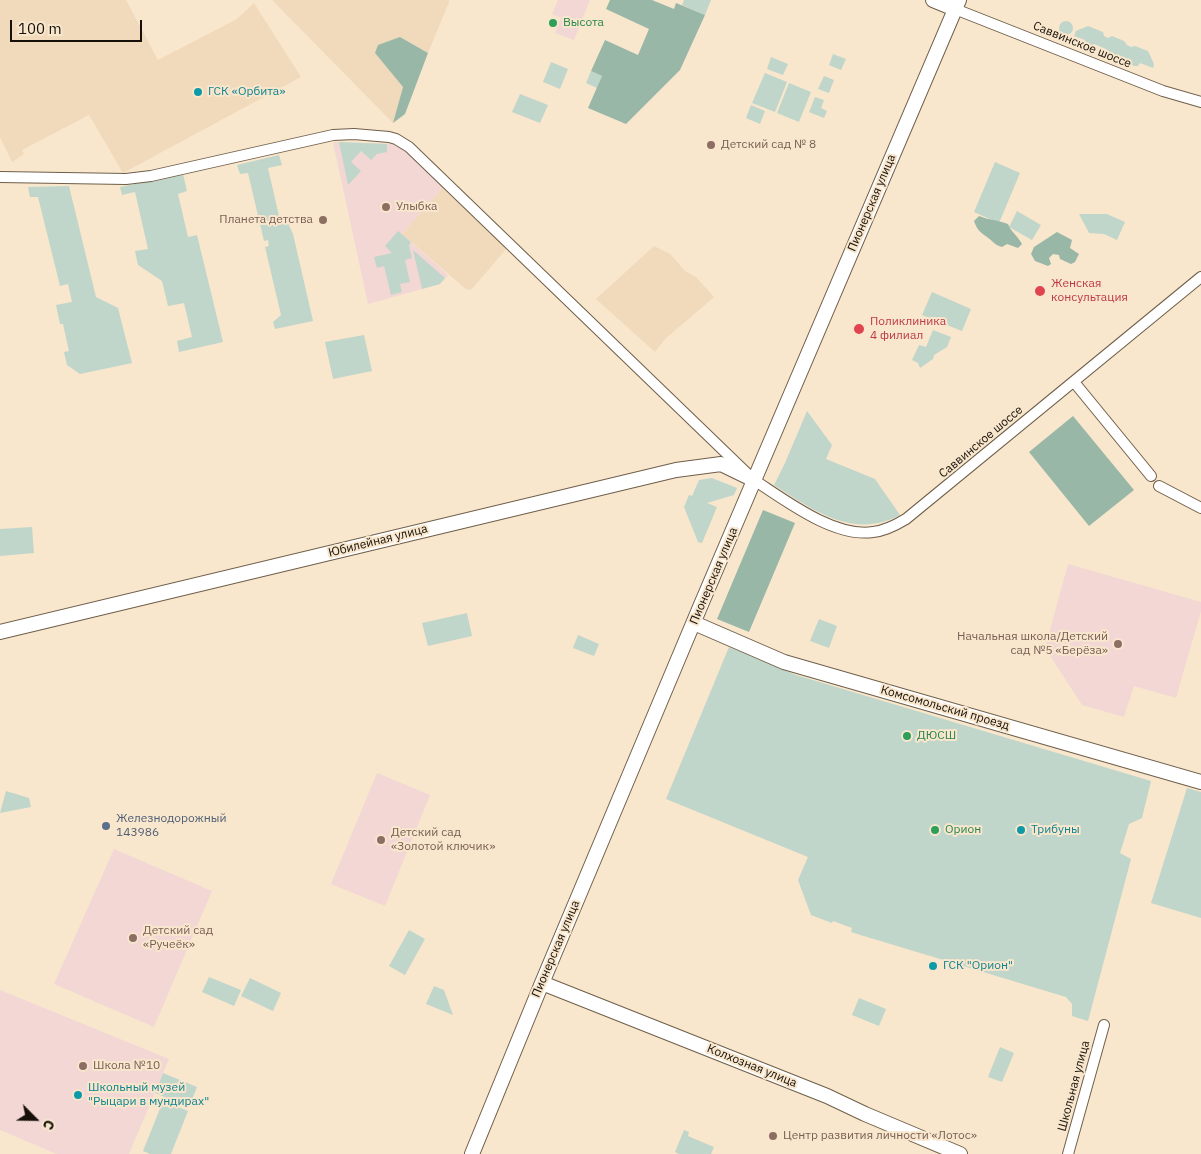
<!DOCTYPE html>
<meta charset="utf-8">
<style>
body{margin:0}
#map{position:relative;width:1201px;height:1154px;overflow:hidden;background:#f8e6cd;font-family:"IBM Plex Sans",sans-serif}
canvas{display:block}
.north{position:absolute;left:10px;top:1094px;width:50px;height:50px;-webkit-text-stroke:4px #f8e6cd;paint-order:stroke;rotate:113deg;font-size:14px;font-weight:700;line-height:20px;text-align:center;color:#161008}
.north::after{content:'';display:block;margin:auto;width:18px;height:22px;background:#161008;clip-path:polygon(50% 0,100% 100%,50% 72%,0 100%)}
.scale{position:absolute;left:10px;top:20px;width:132px;height:22px;box-sizing:border-box;border:2px solid #161008;border-top:0;padding-left:6px;font-size:15px;line-height:18px;white-space:nowrap;color:#161008;-webkit-text-stroke:4px #f8e6cd;paint-order:stroke}
</style>
<div id="map">
<canvas width="1201" height="1154"></canvas>
<div class="north">С</div>
<div class="scale">100 m</div>
</div>
<script>
const c = document.querySelector('canvas').getContext('2d');
c.lineJoin = 'round';
function fillPath(path, color) { c.fillStyle = color; c.fill(path, 'evenodd'); }
function strokePath(path, color, width, dash) { c.strokeStyle = color; c.lineWidth = width; c.lineCap = dash ? 'butt' : 'round'; c.setLineDash(dash || []); c.stroke(path); }
function drawText(font, color, halo, rows, align = 'center') {
  c.font = font + ' "IBM Plex Sans",sans-serif'; c.lineWidth = 4; c.setLineDash([]); c.textBaseline = 'middle'; c.strokeStyle = halo; c.fillStyle = color; for (const [text, x, y, turn = 0] of rows) {
    c.save(); c.translate(x, y); c.rotate((+turn || 0) * Math.PI / 180); c.textAlign = isNaN(turn) ? turn : align; if (halo) c.strokeText(text, 0, 0); c.fillText(text, 0, 0); c.restore();
  }
}
fillPath(new Path2D(`
 M 0,0 L 126,0 L 158,60 L 237,19 L 254,3 L 301,77 L 123,173 L 89,115 L 22,150 L 24,154 L 12,162 L 0,137 Z
 M 272,0 L 449,0 L 449,2 L 428,53 L 400,37 L 375,53 L 403,87 L 393,123 Z
 M 443,187 L 507,248 L 472,289 L 467,290 L 402,234 Z
 M 654,246 L 670,254 L 685,271 L 696,277 L 714,297 L 665,339 L 655,352 L 596,299 Z`), '#f1dabb');
fillPath(new Path2D(`
 M 558,0 L 590,0 L 574,40 L 555,33 L 561,18 L 552,14 Z
 M 333,142 L 397,144 L 443,187 L 402,234 L 448,275 L 440,284 L 368,304 Z
 M 1068,564 L 1201,602 L 1201,611 L 1176,698 L 1134,686 L 1124,717 L 1082,705 L 1045,648 Z
 M 377,773 L 430,795 L 385,906 L 331,884 Z
 M 114,849 L 212,891 L 154,1027 L 54,984 Z
 M 0,990 L 169,1059 L 129,1154 L 57,1154 L 0,1130 Z`), '#f2d7d5');
fillPath(new Path2D(`
 M 684,0 L 711,0 L 705,15 L 682,5 Z
 M1059 28a7 7 0 1 1 14 0a7 7 0 1 1-14 0Z
 M 1088,26 L 1103,32 L 1104,36 L 1108,38 L 1112,36 L 1124,41 L 1127,45 L 1131,47 L 1135,46 L 1148,51 L 1154,64 L 1153,68 L 1140,63 L 1138,66 L 1134,66 L 1131,64 L 1131,60 C 1123,56 1115,56 1108,52 L 1106,49 L 1094,44 L 1090,47 L 1087,46 L 1085,40 L 1074,36 L 1076,31 Z
 M 833,54 L 846,59 L 841,70 L 829,65 Z
 M 771,57 L 788,64 L 783,75 L 767,69 Z
 M 551,62 L 568,69 L 560,89 L 543,82 Z
 M 591,71 L 602,76 L 597,88 L 586,83 Z
 M 765,73 L 787,82 L 775,112 L 752,103 Z
 M 824,76 L 834,80 L 829,93 L 818,89 Z
 M 789,83 L 811,92 L 799,122 L 777,113 Z
 M 520,94 L 548,105 L 540,123 L 512,112 Z
 M 815,97 L 824,100 L 821,108 L 827,111 L 824,118 L 809,112 Z
 M 751,105 L 765,111 L 760,124 L 746,118 Z
 M 339,142 L 387,144 L 387,152 L 377,154 L 371,160 L 361,151 L 351,162 L 361,171 L 348,185 Z
 M 279,155 L 282,165 L 268,168 L 279,216 L 284,215 L 293,234 L 313,321 L 275,329 L 273,322 L 281,315 L 265,247 L 269,246 L 268,240 L 264,241 L 248,173 L 240,174 L 237,165 Z
 M 995,162 L 1020,173 L 999,223 L 974,212 Z
 M 183,174 L 187,191 L 178,194 L 188,237 L 197,235 L 223,342 L 179,352 L 177,341 L 192,337 L 184,303 L 168,306 L 162,281 L 138,265 L 135,251 L 148,249 L 135,192 L 122,195 L 120,187 Z
 M 69,186 L 96,297 L 118,308 L 132,363 L 80,374 L 67,365 L 64,352 L 69,351 L 63,324 L 60,324 L 56,305 L 72,302 L 68,284 L 60,286 L 38,197 L 30,197 L 28,187 Z
 M 1017,211 L 1041,225 L 1032,240 L 1009,227 Z
 M 1079,214 L 1107,214 L 1125,222 L 1117,240 L 1104,234 L 1089,233 Z
 M 398,231 L 411,242 L 409,245 L 412,258 L 405,260 L 410,282 L 400,284 L 402,292 L 391,295 L 384,266 L 377,268 L 374,257 L 392,253 L 385,246 Z
 M 413,250 L 445,278 L 440,284 L 422,289 Z
 M 932,292 L 971,309 L 962,331 L 922,315 Z
 M 933,330 L 951,337 L 947,347 L 934,355 L 933,359 L 920,368 L 918,363 L 912,360 L 919,345 L 926,347 Z
 M 364,335 L 372,371 L 333,379 L 325,342 Z
 M 807,411 L 832,445 L 826,459 L 875,479 L 900,515 C 853,540 813,510 774,485 L 785,463 Z
 M 712,478 L 737,488 L 734,495 L 707,503 L 717,507 L 702,543 L 698,542 L 684,507 L 689,495 L 692,496 L 699,480 Z
 M 32,527 L 34,553 L 0,556 L 0,529 Z
 M 467,613 L 472,636 L 428,646 L 422,623 Z
 M 819,619 L 837,626 L 829,648 L 810,641 Z
 M 578,635 L 599,644 L 594,656 L 573,648 Z
 M 729,647 L 796,675 L 1151,781 L 1142,818 L 1129,824 L 1120,853 L 1131,859 L 1088,1021 L 1072,1016 L 1072,1004 L 1066,997 L 854,933 L 851,932 L 852,928 L 833,921 L 832,923 L 811,915 L 798,880 L 808,857 L 666,799 Z
 M 1187,788 L 1201,792 L 1201,918 L 1151,903 Z
 M 6,791 L 29,798 L 31,807 L 0,813 Z
 M 409,930 L 425,939 L 405,975 L 389,966 Z
 M 209,977 L 241,990 L 234,1006 L 202,992 Z
 M 250,978 L 281,993 L 273,1011 L 241,996 Z
 M 434,986 L 444,990 L 453,1015 L 426,1004 Z
 M 859,998 L 886,1009 L 879,1026 L 852,1015 Z
 M 1000,1047 L 1014,1053 L 1002,1082 L 988,1077 Z
 M 163,1073 L 197,1087 L 189,1107 L 155,1093 Z
 M 163,1101 L 188,1111 L 171,1154 L 150,1154 L 143,1151 Z
 M 684,1130 L 689,1132 L 688,1136 L 714,1147 L 711,1154 L 679,1154 L 675,1152 Z`), '#c0d6ca');
fillPath(new Path2D(`
 M 610,0 L 652,0 L 674,9 L 676,3 L 705,15 L 680,70 L 626,124 L 588,108 L 602,76 L 591,71 L 605,40 L 638,55 L 649,29 L 606,9 Z
 M 400,37 L 428,53 L 405,114 L 393,123 L 403,87 L 375,53 L 378,45 Z
 M 979,216 C 989,220 998,220 1008,224 C 1011,232 1018,236 1022,244 L 1018,248 L 1007,244 L 1002,247 C 993,244 994,242 987,237 C 980,232 977,230 974,221 Z
 M 1057,232 L 1072,240 L 1070,248 L 1079,254 L 1075,262 L 1071,264 L 1060,259 L 1059,255 L 1053,254 L 1049,258 L 1051,264 L 1048,266 L 1035,261 L 1031,254 L 1034,247 Z
 M 1073,416 L 1134,490 L 1089,526 L 1029,452 Z
 M 763,510 L 795,523 L 749,632 L 717,619 Z`), '#98b7a7');
const street = new Path2D(`
 M 955,9 L 1163,91 L 1201,102
 M 0,177 L 126,179 L 151,176 L 333,135 L 354,134 L 389,137 L 396,139 L 409,147 L 754,480 C 785,500 834,538 873,532 C 885,531 896,525 906,519 L 1201,277
 M 1074,382 L 1151,476
 M 1159,486 L 1201,508
 M 1068,1154 L 1104,1025`);
const secondary = new Path2D(`
 M 933,0 L 955,9
 M 694,623 L 784,662 L 1201,782
 M 0,632 L 676,470 L 721,464 L 754,480
 M 542,983 L 827,1096 L 865,1114 L 960,1154
 M 472,1154 L 542,983 L 700,607 L 959,0`);
strokePath(street, '#6f5f4a', 12);
strokePath(secondary, '#6f5f4a', 16);
strokePath(street, '#fff', 10);
strokePath(secondary, '#fff', 14);
for (const [x, y, r, color] of [
 [553,23,5,"#2e9e5b"],
 [198,92,5,"#0f9aa8"],
 [711,145,5,"#8d6e63"],
 [386,207,5,"#8d6e63"],
 [323,220,5,"#8d6e63"],
 [1040,291,6,"#e0444e"],
 [859,329,6,"#e0444e"],
 [1118,644,5,"#8d6e63"],
 [907,736,5,"#2e9e5b"],
 [106,826,5,"#5c6f8a"],
 [935,830,5,"#2e9e5b"],
 [1021,830,5,"#0f9aa8"],
 [381,840,5,"#8d6e63"],
 [133,938,5,"#8d6e63"],
 [933,966,5,"#0f9aa8"],
 [83,1066,5,"#8d6e63"],
 [78,1095,5,"#0f9aa8"],
 [773,1136,5,"#8d6e63"]
]) { const dot = new Path2D(); dot.arc(x, y, r, 0, 2 * Math.PI); c.fillStyle = color; c.fill(dot); strokePath(dot, '#f8e6cd', 2); }
drawText('12px', '#27864d', '#f8e6cd', [
 ["Высота",563,23],
 ["ДЮСШ",917,736],
 ["Орион",945,830]
], 'left');
drawText('12px', '#161008', '#f8e6cd', [
 ["Саввинское шоссе",1082,45,22],
 ["Пионерская улица",872,203,-67],
 ["Саввинское шоссе",981,442,-40],
 ["Юбилейная улица",378,541,-14],
 ["Пионерская улица",714,576,-67],
 ["Комсомольский проезд",945,708,16],
 ["Пионерская улица",556,949,-67],
 ["Колхозная улица",752,1066,22],
 ["Школьная улица",1074,1086,-75]
]);
drawText('12px', '#0d838f', '#f8e6cd', [
 ["ГСК «Орбита»",208,92],
 ["Трибуны",1031,830],
 ["ГСК \"Орион\"",943,966],
 ["Школьный музей",88,1088],
 ["\"Рыцари в мундирах\"",88,1102]
], 'left');
drawText('12px', '#785e54', '#f8e6cd', [
 ["Детский сад № 8",721,145],
 ["Улыбка",396,207],
 ["Планета детства",313,220,"right"],
 ["Начальная школа/Детский",1108,637,"right"],
 ["сад №5 «Берёза»",1108,651,"right"],
 ["Детский сад",391,833],
 ["«Золотой ключик»",391,847],
 ["Детский сад",143,931],
 ["«Ручеёк»",143,945],
 ["Школа №10",93,1066],
 ["Центр развития личности «Лотос»",783,1136]
], 'left');
drawText('12px', '#be3a42', '#f8e6cd', [
 ["Женская",1051,284],
 ["консультация",1051,298],
 ["Поликлиника",870,322],
 ["4 филиал",870,336]
], 'left');
drawText('12px', '#4e5e75', '#f8e6cd', [
 ["Железнодорожный",116,819],
 ["143986",116,833]
], 'left');
</script>
